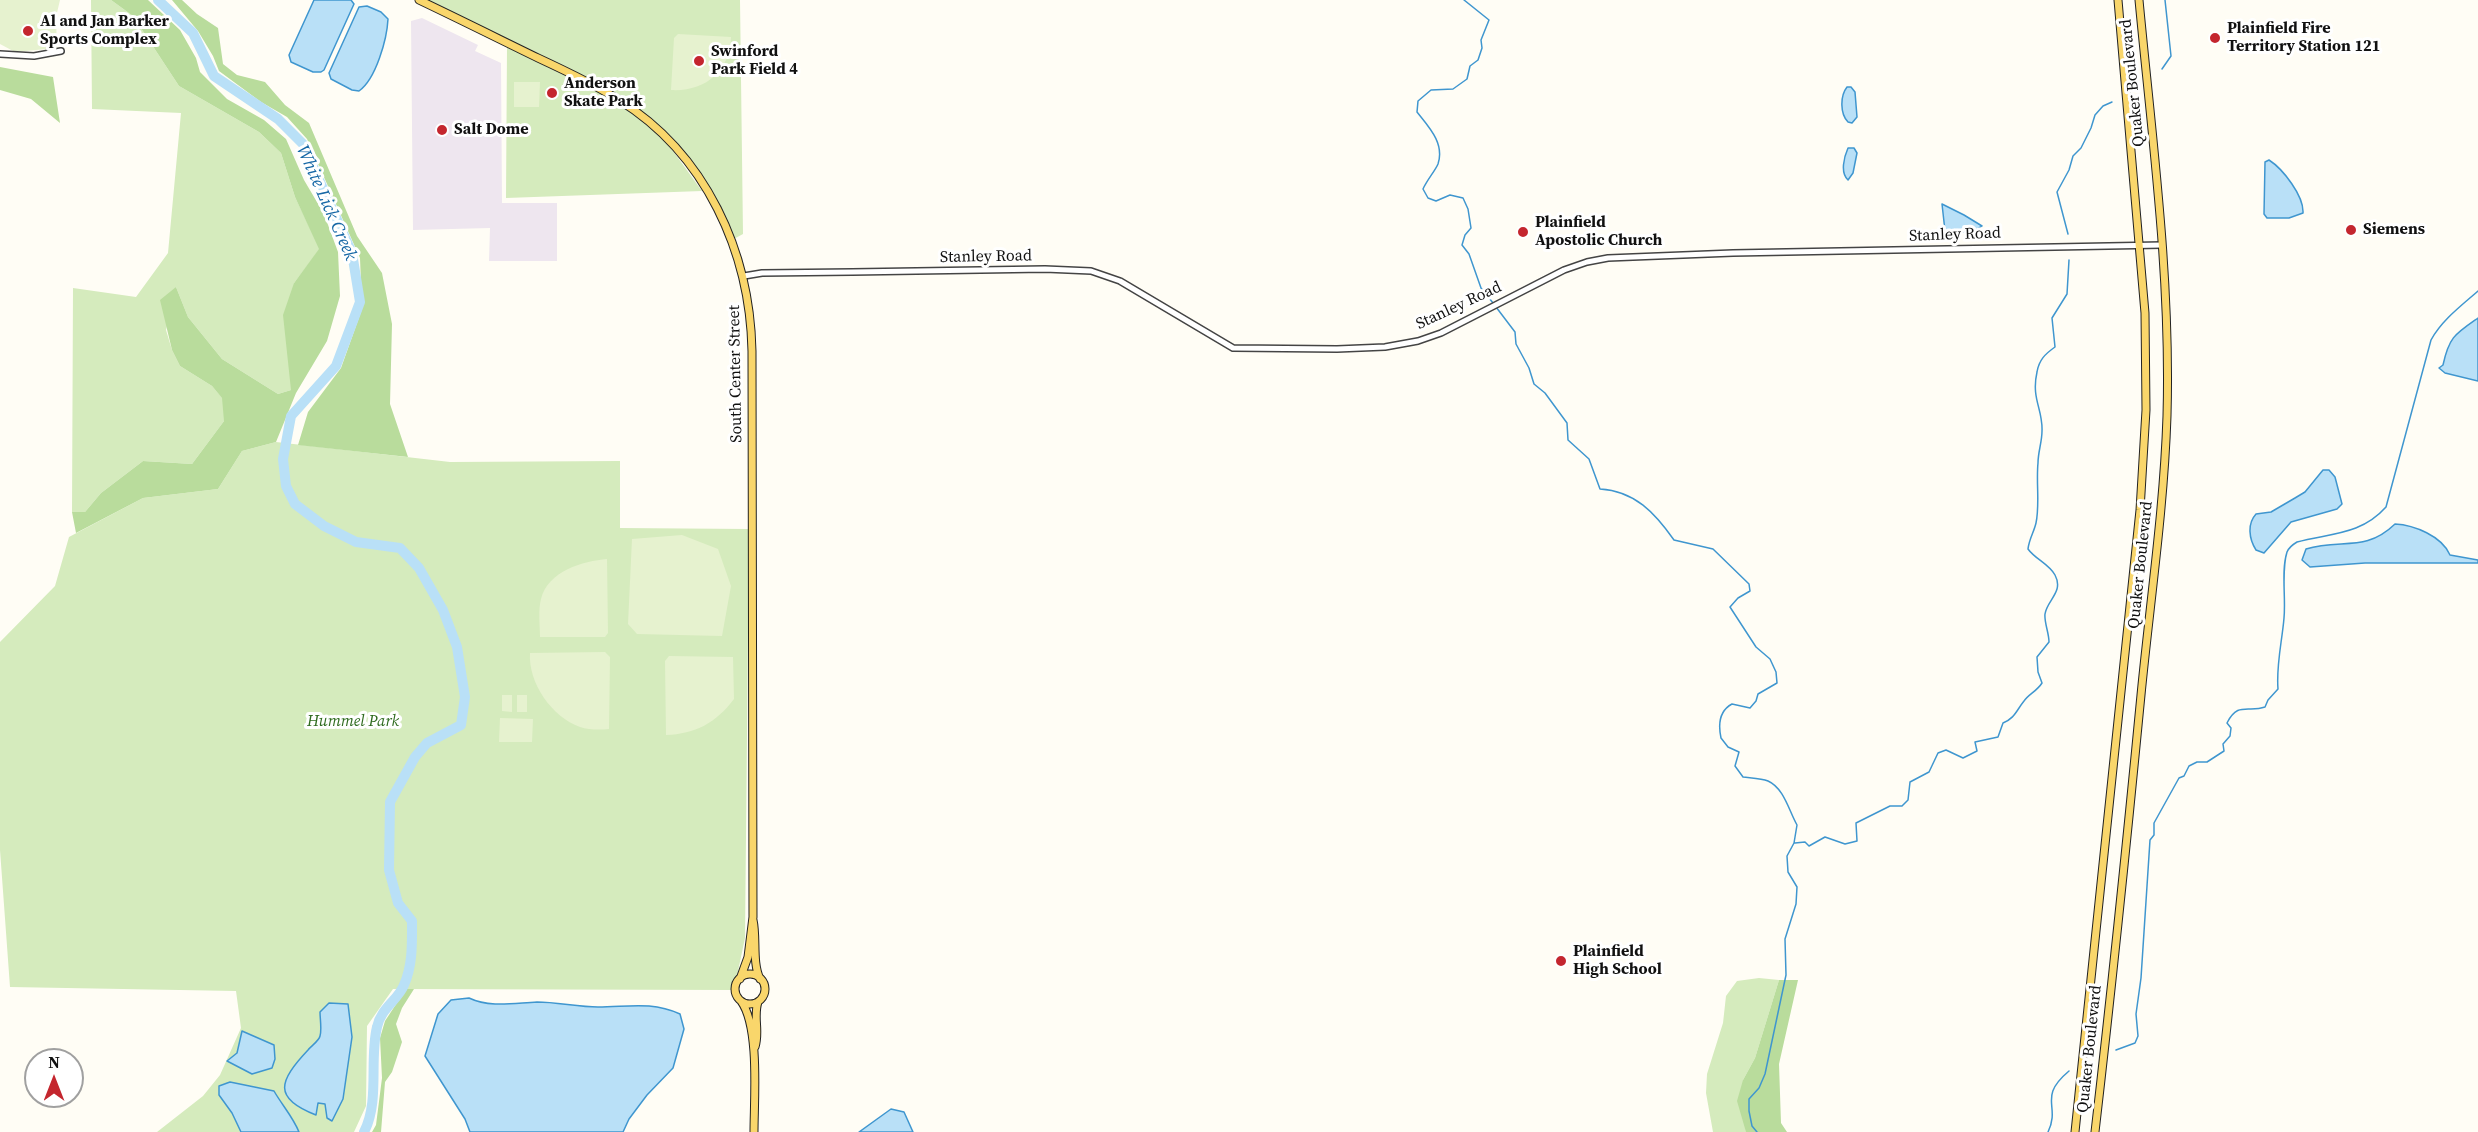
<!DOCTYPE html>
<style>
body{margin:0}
#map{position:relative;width:2478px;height:1132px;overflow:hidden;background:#fffdf5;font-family:"Source Serif 4",serif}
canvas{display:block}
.north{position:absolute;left:24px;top:1048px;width:60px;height:60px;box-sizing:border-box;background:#fff;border:2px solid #a0a0a0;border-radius:50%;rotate:0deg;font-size:16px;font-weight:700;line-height:24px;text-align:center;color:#111}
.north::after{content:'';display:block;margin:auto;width:21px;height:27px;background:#c4262e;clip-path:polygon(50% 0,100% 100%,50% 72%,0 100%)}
</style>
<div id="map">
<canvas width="2478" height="1132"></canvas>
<div class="north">N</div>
</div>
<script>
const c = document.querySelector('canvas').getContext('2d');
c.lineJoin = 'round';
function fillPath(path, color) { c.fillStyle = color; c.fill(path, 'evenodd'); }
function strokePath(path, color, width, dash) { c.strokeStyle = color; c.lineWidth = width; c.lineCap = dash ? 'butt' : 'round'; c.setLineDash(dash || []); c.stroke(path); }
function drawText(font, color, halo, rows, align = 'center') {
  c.font = font + ' "Source Serif 4",serif'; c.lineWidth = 6; c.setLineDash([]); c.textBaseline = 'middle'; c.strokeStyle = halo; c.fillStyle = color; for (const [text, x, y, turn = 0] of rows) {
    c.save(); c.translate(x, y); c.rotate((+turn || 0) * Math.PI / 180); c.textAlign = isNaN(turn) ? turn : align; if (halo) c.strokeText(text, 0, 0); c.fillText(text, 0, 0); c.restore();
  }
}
fillPath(new Path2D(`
 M 422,18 L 478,45 L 475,51 L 501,63 L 502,203 L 557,203 L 557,261 L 489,261 L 490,228 L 413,230 L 411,21 Z`), '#eee6ef');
fillPath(new Path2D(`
 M 91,0 L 111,0 L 133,16 L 179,86 L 259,132 L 281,153 L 295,197 L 320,249 L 294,283 L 291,390 L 278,394 L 222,359 L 188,317 L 176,287 L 166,330 L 172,350 L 180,366 L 212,386 L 224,400 L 224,421 L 192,464 L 143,461 L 101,493 L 85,512 L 72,512 L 73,288 L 136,297 L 168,253 L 181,113 L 92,109 Z
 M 418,0 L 740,0 L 743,234 L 732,240 L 711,195 L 660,133 L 702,191 L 506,198 L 507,47 L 606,93 Z
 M 276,442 L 450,462 L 620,461 L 620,528 L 749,529 L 745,938 L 734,990 L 393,989 L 367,1026 L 366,1106 L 354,1132 L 157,1132 L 203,1096 L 220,1075 L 241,1028 L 236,991 L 10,987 L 0,850 L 0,642 L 55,586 L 69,537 L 143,498 L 218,489 L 242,451 Z
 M 1759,978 L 1779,980 L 1755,1058 L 1743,1080 L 1746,1132 L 1713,1132 L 1706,1093 L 1707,1074 L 1723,1023 L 1726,996 L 1737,981 Z`), '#d5ebbd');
fillPath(new Path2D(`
 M 111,0 L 148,0 L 180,30 L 196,58 L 200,72 L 227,99 L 264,120 L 286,139 L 304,180 L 324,214 L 338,252 L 340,296 L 327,341 L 296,393 L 276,442 L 242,451 L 218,489 L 143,498 L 76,533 L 72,512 L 85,512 L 101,493 L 143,461 L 192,464 L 224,421 L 222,398 L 212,386 L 180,366 L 172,350 L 160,300 L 176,287 L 188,317 L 222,359 L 278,394 L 291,390 L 283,315 L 294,283 L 319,249 L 295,197 L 281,153 L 259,132 L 179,86 L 133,16 Z
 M 172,0 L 182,0 L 197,14 L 218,28 L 223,64 L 237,75 L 265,82 L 285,105 L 309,123 L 357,236 L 382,273 L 392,324 L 390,404 L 408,457 L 298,445 L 308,412 L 341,368 L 362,309 L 360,258 L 307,139 L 287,117 L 261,102 L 219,71 L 213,56 L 198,31 Z
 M 0,67 L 53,77 L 60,123 L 31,99 L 0,90 Z
 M 1779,980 L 1798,980 L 1779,1064 L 1781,1123 L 1787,1132 L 1746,1132 L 1737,1101 L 1743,1080 L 1755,1058 Z
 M 406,989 L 414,989 L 402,1008 L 396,1024 L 402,1042 L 392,1072 L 385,1082 L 381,1132 L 372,1132 L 376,1125 L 382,1078 L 380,1038 L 385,1021 Z`), '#b9dc9c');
fillPath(new Path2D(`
 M 0,0 L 60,0 L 56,17 L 57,48 L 15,52 L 0,44 Z
 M 678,34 L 731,37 C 730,72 704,92 671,90 L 674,38 Z
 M 514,82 L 540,82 L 539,107 L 514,107 Z
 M 682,535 L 718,549 L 731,586 L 722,636 L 637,634 L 628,624 L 632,539 Z
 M 607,559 L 608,633 L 605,637 L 540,637 C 540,625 538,610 541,599 C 548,571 583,561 607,559 Z
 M 605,652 L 610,657 L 609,729 C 600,730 589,730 580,727 C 552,717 528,683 530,653 Z
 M 669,656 L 733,657 L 734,699 C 716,723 695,734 666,735 L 665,661 Z
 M 502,695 L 512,695 L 512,712 L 502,711 Z
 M 517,695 L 527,695 L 527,712 L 517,712 Z
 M 500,718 L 533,719 L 532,742 L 499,742 Z`), '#e6f2cf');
const water = new Path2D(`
 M 314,0 L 351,0 L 354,4 L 324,70 L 321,72 L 313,72 L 291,62 L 289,55 Z
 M 367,6 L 381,12 L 388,19 C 387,39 376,79 359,91 L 352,90 L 331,79 L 329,73 L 359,7 Z
 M 1847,87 L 1851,87 L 1855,92 L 1857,117 L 1852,123 L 1848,122 C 1840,114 1840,96 1847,87 Z
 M 1848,148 L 1854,148 L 1857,153 L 1853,173 L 1848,180 C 1840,173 1844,157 1848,148 Z
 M 2269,160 C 2283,169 2304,196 2303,213 L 2289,218 L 2267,218 L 2264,214 L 2265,162 Z
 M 1942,204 L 1964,215 L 1982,226 C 1973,232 1954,235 1945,231 Z
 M 2478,318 L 2478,381 L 2445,373 L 2439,368 L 2443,365 C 2449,337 2455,334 2478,318 Z
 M 2323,470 L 2329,470 L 2335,477 L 2342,504 L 2337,509 L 2291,522 L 2264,553 L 2256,550 C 2249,539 2247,524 2256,514 L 2271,512 L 2295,498 L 2305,492 Z
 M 2395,524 C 2414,525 2442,536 2450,555 L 2478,560 L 2478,563 L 2365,563 L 2310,567 L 2302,560 L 2306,549 C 2341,538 2365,553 2395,524 Z
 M 469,998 C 490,1008 514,1003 537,1002 C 557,1002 578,1007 598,1007 C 628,1007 651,1001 680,1014 L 684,1029 L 673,1068 L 647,1095 L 629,1119 L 623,1132 L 470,1132 L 465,1119 L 425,1056 L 438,1014 L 451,1000 Z
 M 329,1003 L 348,1004 L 352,1037 L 343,1099 L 332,1121 L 327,1118 L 325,1104 L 318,1103 L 316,1115 C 272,1098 279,1081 308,1050 C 311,1046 319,1041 320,1036 C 322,1030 320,1019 320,1012 Z
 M 242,1031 L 274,1045 L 275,1059 L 272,1068 L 252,1074 L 227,1061 L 237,1053 Z
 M 230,1082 L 274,1091 C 282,1105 293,1117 299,1132 L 241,1132 L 232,1113 L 219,1095 L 219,1086 Z
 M 891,1109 L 904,1112 L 913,1132 L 859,1132 Z`);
fillPath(water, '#b9e0f7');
strokePath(water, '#3f96cf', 1.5);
strokePath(new Path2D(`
 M 1464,0 L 1489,20 L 1481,40 L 1482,48 L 1478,60 L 1470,66 L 1467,79 L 1453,89 L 1431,90 L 1418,101 L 1417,112 C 1428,126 1445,143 1438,164 C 1435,171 1427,180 1423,189 L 1428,198 L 1436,201 L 1450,195 L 1463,198 L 1468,209 L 1471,228 L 1465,235 L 1462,245 L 1469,254 L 1481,288 L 1493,303
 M 2162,69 L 2171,56 L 2165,0
 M 2068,234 L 2057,192 L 2069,170 L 2073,156 L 2081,148 L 2091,128 L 2095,115 L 2103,106 L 2112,102
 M 1496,307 L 1515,332 L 1516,344 L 1529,368 L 1534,384 L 1545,393 L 1567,423 L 1568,440 L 1589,459 L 1600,489 C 1635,491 1655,513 1674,540 L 1713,549 L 1749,584 L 1750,591 L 1738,598 L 1730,607 L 1756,647 L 1770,659 L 1776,672 L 1777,683 L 1758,694 L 1756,701 L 1750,708 L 1732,704 C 1719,711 1718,724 1721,738 L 1728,747 L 1739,752 L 1735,766 L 1743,777 C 1750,778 1761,778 1768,781 C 1784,788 1789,811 1797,825 L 1794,843 L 1787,856 L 1788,872 L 1797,887 L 1796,904 L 1785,939 L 1786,975 L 1765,1074 L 1759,1088 L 1749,1099 L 1749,1111 L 1752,1126 L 1757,1132
 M 1795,843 L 1805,842 L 1809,846 L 1825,837 L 1845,844 L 1857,841 L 1856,823 L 1890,806 L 1902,806 L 1908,800 L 1910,782 L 1929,772 L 1938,753 L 1946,750 L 1963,758 L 1977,751 L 1975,742 L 1998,737 L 2003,723 C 2015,718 2016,711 2024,701 C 2029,694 2037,691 2042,683 L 2038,672 L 2037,657 L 2049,642 C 2049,633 2044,622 2045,614 C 2047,600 2064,592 2055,575 C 2049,564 2035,559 2028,549 C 2029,539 2034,532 2036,523 C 2040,504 2036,483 2038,463 C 2038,452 2042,442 2042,431 C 2043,409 2031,399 2037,372 C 2039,360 2045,354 2055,347 L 2052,318 L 2067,294 L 2069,260
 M 2116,1050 L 2135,1043 L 2138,1036 L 2136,1014 L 2141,978 L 2150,840 L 2154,835 L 2154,823 L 2179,778 L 2184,776 L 2189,766 L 2197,762 L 2207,762 L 2224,751 L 2223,744 L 2230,736 L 2231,728 L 2227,723 C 2238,701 2248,713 2265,707 L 2268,700 L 2278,689 C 2276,665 2282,642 2284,618 C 2286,598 2281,571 2287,552 C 2289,547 2292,545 2297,542 C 2331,533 2361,535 2386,507 L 2431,340 C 2442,320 2461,306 2478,291
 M 2048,1132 C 2061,1105 2037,1098 2069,1071`), '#3f96cf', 1.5);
strokePath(new Path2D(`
 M 158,0 L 193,33 L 214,76 L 278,119 L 303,144 L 352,253 L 360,302 L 336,366 L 291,416 L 283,459 L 286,486 L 295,504 L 324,526 L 356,542 L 400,548 L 419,568 L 443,610 L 457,647 L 465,697 L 461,725 L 427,743 L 415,757 L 390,802 L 389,870 L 398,903 L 412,921 C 412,942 413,965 404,985 C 398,1000 381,1008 377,1027 C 369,1060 380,1101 364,1132`), '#b9e0f7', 10);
const minor = new Path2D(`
 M 0,54 L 34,56 L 61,51
 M 744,276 L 762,273 L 852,272 L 1045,269 L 1091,271 L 1120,281 L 1233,348 L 1337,349 L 1385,347 L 1418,341 L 1441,333 L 1564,270 L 1587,262 L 1608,258 L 1733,253 L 2162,245`);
const major = new Path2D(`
 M 419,0 C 459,19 499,39 538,58 C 566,71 594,84 619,100 C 706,154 750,252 752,351 L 753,917 L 748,957 L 740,979
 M 753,920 C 757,938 752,962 760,979
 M735 989a15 15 0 1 1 30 0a15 15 0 1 1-30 0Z
 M 741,1001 C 760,1027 754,1100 754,1132
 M 755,1047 C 760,1031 753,1017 758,1002
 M 2075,1132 L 2140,510 L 2146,410 L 2145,313 L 2118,0
 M 2095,1132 C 2112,986 2127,840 2141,695 C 2150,602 2164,509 2167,416 C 2171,277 2152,138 2139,0`);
strokePath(minor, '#444', 8);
strokePath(major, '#222', 9);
strokePath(minor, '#fff', 5);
strokePath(major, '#f9d66b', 7);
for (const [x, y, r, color] of [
 [28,31,6,"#c4262e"],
 [2215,38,6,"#c4262e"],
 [699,61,6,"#c4262e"],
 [552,93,6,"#c4262e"],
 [442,130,6,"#c4262e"],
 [2351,230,6,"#c4262e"],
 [1523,232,6,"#c4262e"],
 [1561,961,6,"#c4262e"]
]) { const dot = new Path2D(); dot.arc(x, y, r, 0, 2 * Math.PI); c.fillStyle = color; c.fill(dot); strokePath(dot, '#fff', 2); }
drawText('bold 16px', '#111', '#fff', [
 ["Al and Jan Barker",40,22],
 ["Sports Complex",40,40],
 ["Plainfield Fire",2227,29],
 ["Territory Station 121",2227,47],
 ["Swinford",711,52],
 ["Park Field 4",711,70],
 ["Anderson",564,84],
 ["Skate Park",564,102],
 ["Salt Dome",454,130],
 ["Plainfield",1535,223],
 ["Apostolic Church",1535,241],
 ["Siemens",2363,230],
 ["Plainfield",1573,952],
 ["High School",1573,970]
], 'left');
drawText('16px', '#111', '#fff', [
 ["Quaker Boulevard",2133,83,-96],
 ["Stanley Road",1955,235,-2],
 ["Stanley Road",986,257,-1],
 ["Stanley Road",1459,306,-25],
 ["South Center Street",736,374,-91],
 ["Quaker Boulevard",2141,565,-84],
 ["Quaker Boulevard",2090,1049,-84]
]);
drawText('italic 16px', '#2f6b1f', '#fff', [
 ["Hummel Park",353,722]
]);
drawText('italic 18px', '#1768a6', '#fff', [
 ["White Lick Creek",326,203,66]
]);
</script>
